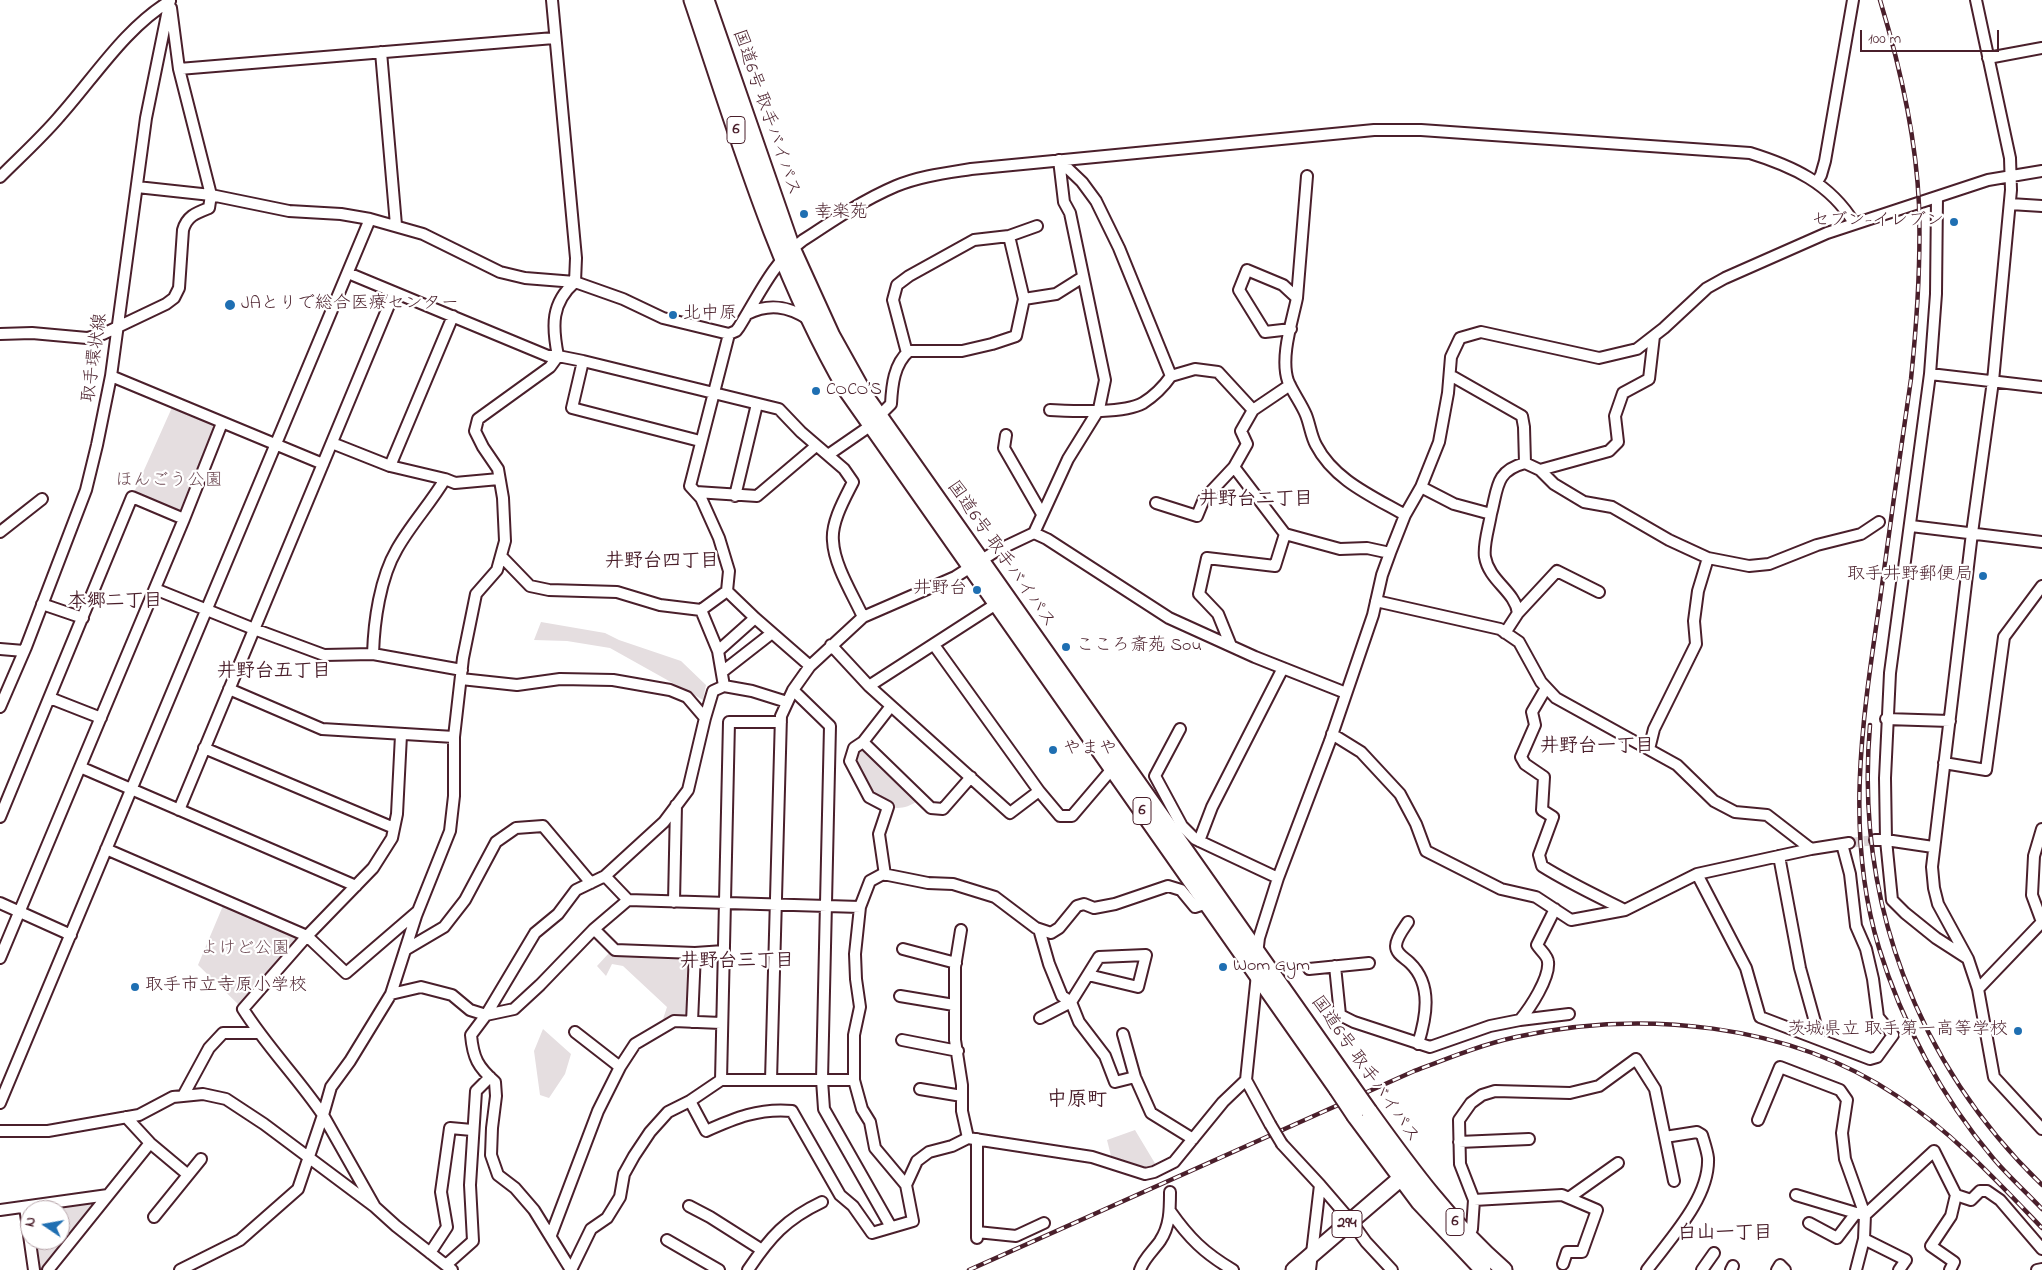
<!DOCTYPE html>
<meta charset="utf-8">
<style>
body{margin:0}
#map{position:relative;width:2042px;height:1270px;overflow:hidden;background:#fff;font-family:"Indie Flower",sans-serif}
canvas{display:block}
.north{position:absolute;left:20px;top:1200px;width:50px;height:50px;box-sizing:border-box;background:#fff;border:1px solid #b7a5aa;border-radius:50%;rotate:282deg;font-size:14px;font-weight:700;line-height:20px;text-align:center;color:#4a1f2b}
.north::after{content:'';display:block;margin:auto;width:18px;height:22px;background:#1f6fb2;clip-path:polygon(50% 0,100% 100%,50% 72%,0 100%)}
.scale{position:absolute;left:1860px;top:30px;width:139px;height:22px;box-sizing:border-box;border:2px solid #4a1f2b;border-top:0;padding-left:6px;font-size:15px;line-height:18px;white-space:nowrap;color:#4a1f2b;-webkit-text-stroke:4px #fff;paint-order:stroke}
</style>
<div id="map">
<canvas width="2042" height="1270"></canvas>
<div class="north">N</div>
<div class="scale">100 m</div>
</div>
<script>
const c = document.querySelector('canvas').getContext('2d');
c.lineJoin = 'round';
function fillPath(path, color) { c.fillStyle = color; c.fill(path, 'evenodd'); }
function strokePath(path, color, width, dash) { c.strokeStyle = color; c.lineWidth = width; c.lineCap = dash ? 'butt' : 'round'; c.setLineDash(dash || []); c.stroke(path); }
function drawText(font, color, halo, rows, align = 'center') {
  c.font = font + ' "Indie Flower","Klee One",sans-serif'; c.lineWidth = 4.5; c.setLineDash([]); c.textBaseline = 'middle'; c.strokeStyle = halo; c.fillStyle = color; for (const [text, x, y, turn = 0] of rows) {
    c.save(); c.translate(x, y); c.rotate((+turn || 0) * Math.PI / 180); c.textAlign = isNaN(turn) ? turn : align; if (halo) c.strokeText(text, 0, 0); c.fillText(text, 0, 0); c.restore();
  }
}
fillPath(new Path2D(`
 M 174,403 L 222,423 L 184,519 L 132,497 Z
 M 541,622 L 605,633 L 619,640 L 681,661 L 706,685 L 703,700 L 610,648 L 567,641 L 534,640 Z
 M 863,742 L 919,800 C 900,813 891,808 871,800 L 850,761 Z
 M 225,901 L 307,936 L 243,1009 L 198,965 Z
 M 609,953 L 690,957 L 686,1018 L 657,1037 L 667,1007 L 623,966 L 612,964 L 606,976 L 597,966 Z
 M 543,1029 L 571,1054 L 565,1074 L 549,1098 L 540,1095 L 534,1051 Z
 M 1135,1130 L 1159,1170 L 1154,1172 L 1113,1164 L 1107,1140 Z
 M 108,1195 L 48,1270 L 34,1270 L 25,1207 ZM 30,1210 L 60,1210 L 60,1240 L 30,1240 Z`), '#e5dee0');
strokePath(new Path2D(`
 M 1849,843 L 1875,840`), '#dbd2d5', 10, [10, 5]);
const minor = new Path2D(`
 M 1976,0 L 2010,158 L 2011,190 L 1993,381 L 1972,533 L 1932,867 L 1934,888 L 1938,904 L 1968,959 L 1978,989 L 1994,1077 L 2042,1129
 M 381,52 L 396,225
 M 1988,58 L 2042,48
 M 179,69 L 554,38
 M 1059,160 L 1082,182 L 1096,201 L 1119,248 L 1171,376 L 1195,369 L 1218,372 L 1253,410 L 1241,431 L 1247,444 L 1234,467 L 1285,534 L 1275,566 L 1207,558 L 1199,594 L 1218,614 L 1231,646
 M 0,177 C 20,157 41,138 59,117 C 94,78 125,28 170,1
 M 1817,182 L 1821,175 L 1825,161 L 1853,0
 M 137,187 L 211,195 L 289,211 L 341,214 L 370,219 L 423,234 L 500,272 L 525,278 L 575,282 L 623,299 L 663,318 L 729,334 L 736,331 L 739,327 C 758,297 773,262 802,241 C 832,221 863,200 896,186 C 920,176 946,173 971,169 L 1374,130 L 1421,130 L 1750,153 C 1792,166 1830,183 1854,223
 M 1937,197 L 1936,294 L 1930,374 L 1890,673 L 1885,778 L 1886,840 L 1892,900 L 1905,913 L 1936,938 L 1967,958
 M 2010,204 L 2042,206
 M 1009,236 L 1037,226
 M 348,273 L 548,356 L 558,356 L 583,361 L 779,409 L 801,432 L 844,469 L 853,482 C 845,498 831,522 833,541 C 834,565 853,595 863,617
 M 1297,298 L 1307,176
 M 747,314 C 769,303 788,306 808,319
 M 1291,329 L 1265,332 L 1239,290 L 1247,270 L 1283,285 L 1297,298 C 1292,322 1280,357 1288,381 C 1293,393 1301,403 1306,415 C 1310,425 1311,436 1316,445 C 1334,480 1372,496 1405,515
 M 0,334 L 32,333 L 87,338 L 103,334 L 166,304 L 174,298 L 179,288 L 183,230 C 187,216 196,213 209,208 L 211,195 L 179,69 L 171,8
 M 729,334 L 690,486 L 701,498 L 719,538 L 729,571 L 727,591 L 755,618 L 810,666
 M 907,353 L 893,300 L 897,285 L 909,276 L 974,240 L 1009,236 L 1024,299
 M 583,361 L 572,408 L 700,441
 M 1930,374 L 2042,387
 M 1450,375 L 1522,416 L 1524,427 L 1525,463
 M 111,376 L 323,464
 M 1050,410 C 1074,411 1123,414 1143,403 C 1154,396 1164,386 1171,376
 M 1253,410 L 1290,385
 M 879,416 L 891,404 C 892,385 894,364 909,351 L 962,351 L 992,344 L 1016,336 L 1024,299 L 1056,294 L 1083,277
 M 1006,435 L 1004,448 L 1042,514
 M 332,443 L 390,466 L 445,479 L 455,483 L 499,479
 M 828,455 L 870,426
 M 390,466 L 453,316
 M 1540,470 L 1609,451 L 1618,442 L 1615,416 L 1623,393 L 1649,379 L 1654,336
 M 1421,487 L 1454,504 L 1491,514 C 1498,488 1495,471 1525,463 L 1540,470 L 1554,484 L 1584,502 L 1612,507 L 1669,540 L 1708,558 L 1749,566 L 1769,564 L 1817,545 L 1861,534 L 1879,522
 M 696,492 L 757,496 L 816,446
 M 735,496 L 757,404
 M 1156,503 L 1197,516 L 1204,499 L 1234,467
 M 1491,514 C 1489,527 1483,545 1485,557 C 1489,581 1515,591 1518,613 L 1505,633
 M 1911,526 L 2042,542
 M 0,532 L 42,499
 M 1034,533 L 1047,539 L 1169,618 L 1255,657 L 1346,693
 M 1285,534 L 1340,549 L 1367,548 L 1390,553
 M 501,556 L 530,586 L 549,590 L 617,592 L 660,605 L 701,610 L 727,591
 M 155,589 L 254,629 L 324,655 L 373,654 L 462,670
 M 1376,601 L 1500,629 L 1519,642 L 1541,682 L 1556,698 L 1677,765 L 1714,801 L 1735,812 L 1767,815 L 1811,849
 M 42,604 L 83,618
 M 701,610 L 718,651 L 724,686
 M 1518,613 L 1557,571 L 1599,592
 M 831,645 L 869,686 L 1010,813 L 1039,791 L 934,645
 M 0,649 L 24,651
 M 718,651 L 755,618
 M 373,654 C 374,621 380,578 397,549 C 411,524 431,503 445,479
 M 722,672 L 772,633
 M 461,679 L 517,685 L 560,679 L 613,680 L 670,690 L 687,697 L 705,718
 M 869,686 L 996,604
 M 1546,688 L 1532,712 L 1535,725 L 1521,757 L 1525,764 L 1544,777 L 1542,810 L 1553,817 L 1539,855 L 1542,866 C 1569,883 1597,896 1625,910
 M 229,689 L 322,729 L 454,737
 M 793,690 L 830,726 L 822,1080 L 824,1109 L 891,1227
 M 50,698 L 101,718
 M 891,706 L 863,742 L 931,808 L 943,809 L 971,777
 M 0,707 L 26,647 L 86,490 L 97,445 L 111,376 L 146,118 L 170,0
 M 1886,719 L 1950,721
 M 1180,729 L 1155,776 L 1182,826
 M 1332,734 L 1361,752 L 1400,794 L 1416,824 L 1426,851 L 1501,889 L 1536,897 L 1571,920 L 1625,910 L 1697,874 L 1811,849 L 1849,843
 M 863,742 L 854,748 L 850,761 L 869,797 L 888,807 L 879,834 L 885,875
 M 204,748 L 394,828
 M 1649,749 L 1654,729 L 1696,644 L 1694,621 L 1698,591 L 1708,558
 M 1944,763 L 1986,770 L 2004,637 L 2042,586
 M 80,767 L 356,886
 M 1039,791 L 1060,816 L 1072,816 L 1112,769
 M 179,810 L 394,293
 M 0,817 L 132,497 L 184,519
 M 2042,829 L 2034,856 L 2032,895 L 2042,922
 M 1173,832 L 1182,826 L 1195,839 L 1278,878
 M 1875,840 L 1886,840 L 1933,847
 M 1199,841 L 1212,807 L 1283,668
 M 106,849 L 307,936 L 346,973 L 418,911
 M 1779,856 L 1800,968 L 1820,1040
 M 1697,874 L 1746,968 L 1760,1017 L 1870,1059 L 1877,1057 L 1893,1035 L 1878,1017 L 1873,979 L 1866,949 L 1856,926 L 1850,874 L 1842,844
 M 605,876 L 628,900
 M 674,902 L 676,805
 M 0,903 L 71,935
 M 1408,922 C 1404,928 1396,938 1396,946 C 1396,954 1405,958 1410,963 C 1433,985 1426,1018 1418,1044
 M 594,929 L 615,950 L 695,953 L 724,951
 M 1039,929 L 1049,964 L 1062,996 L 1071,1002 L 1040,1018
 M 961,930 L 955,967 L 955,1040 L 962,1085 L 962,1111 L 968,1138
 M 903,949 L 956,963
 M 405,950 L 444,927 L 465,900 L 496,842 L 516,828 L 543,826 L 591,883
 M 1257,954 L 1259,938 L 1278,878 L 1330,741 L 1373,615 L 1382,575 L 1390,553 L 1405,515 L 1421,487 L 1439,442 L 1448,393 L 1451,357 L 1460,338 L 1481,332 L 1599,358 L 1637,349 L 1664,328 L 1707,288 L 1725,278 L 1827,233 L 1988,180 L 2042,171
 M 0,958 L 184,519 L 222,423
 M 1335,966 L 1340,1015 L 1354,1022 L 1430,1047 L 1490,1026 L 1520,1020 L 1569,1014
 M 1309,969 L 1369,963
 M 1257,974 L 1246,1080 L 1270,1124
 M 1088,975 L 1138,987 L 1146,955 L 1099,957 L 1071,1002 L 1079,1022 L 1105,1056 L 1115,1082 L 1135,1077
 M 1978,989 L 2042,922
 M 391,994 L 421,987 L 452,995 L 470,1010 L 486,1015 L 535,933 L 558,914 L 576,890 L 605,876 L 664,822 L 688,790 L 705,718 L 713,691 L 724,686 L 752,691 L 787,702
 M 900,996 L 954,1005
 M 1520,1020 C 1530,1008 1550,978 1548,962 C 1548,956 1540,950 1537,945 L 1555,909
 M 692,1022 L 695,953
 M 575,1032 L 620,1067
 M 1123,1034 L 1135,1077 L 1151,1113 L 1193,1139
 M 902,1040 L 958,1051
 M 721,1080 L 729,722 L 781,722
 M 771,1080 L 781,716 L 793,690 L 810,666 L 863,617 L 955,577 L 996,551 L 1034,533 L 1068,459 L 1099,409 L 1105,380 L 1070,213 L 1064,202 L 1059,160
 M 854,1080 L 854,1035 L 860,1007 L 856,979 L 855,954 L 860,907
 M 920,1089 L 962,1096
 M 183,1096 L 209,1048 L 223,1033 L 258,1033
 M 690,1101 L 706,1131 C 735,1118 759,1108 792,1111 L 840,1195 L 853,1206 L 872,1233 L 913,1221 L 906,1185 L 917,1161 L 929,1152 L 952,1146 L 968,1138 L 1092,1157 L 1145,1174 L 1154,1172 L 1174,1162 L 1223,1102 L 1246,1080
 M 0,1103 L 370,219
 M 126,1117 L 150,1143 L 187,1174
 M 1758,1120 L 1780,1067 L 1840,1090 L 1847,1100 L 1842,1133 L 1845,1159 L 1865,1215 L 1864,1239 L 1856,1270
 M 0,1131 L 48,1131 L 139,1115 L 173,1097 L 203,1094 L 226,1099 L 264,1124 L 375,1207 L 396,1226 L 452,1270
 M 977,1139 L 977,1238
 M 1459,1142 L 1529,1139
 M 1282,1144 L 1320,1185 L 1351,1221 L 1366,1242 L 1392,1270
 M 1796,1195 L 1856,1213
 M 1956,1195 L 1971,1200 L 1980,1191 L 1987,1191 L 2000,1200 L 2042,1249
 M 1570,1197 L 1618,1163
 M 1474,1200 L 1562,1195 L 1597,1210 L 1582,1252 L 1567,1252 L 1563,1264
 M 689,1206 L 710,1217 L 762,1250
 M 25,1207 L 34,1270
 M 375,1207 L 323,1115 L 331,1087 L 350,1061 L 391,994 L 416,916 L 450,831 L 454,796 L 454,737 L 463,658 L 476,594 L 497,570 L 505,541 L 503,498 L 498,469 L 483,447 L 475,431 L 478,419 L 550,367 L 558,356 C 552,326 551,303 575,282 L 576,258 L 552,0
 M 0,1210 L 108,1195
 M 1170,1211 C 1189,1238 1204,1253 1233,1270
 M 154,1217 L 201,1159
 M 1809,1223 L 1837,1238 L 1856,1213 L 1865,1215 L 1934,1151 L 1956,1195 L 1951,1216 L 1931,1246 L 1954,1262 L 1950,1270
 M 977,1232 L 1016,1236 L 1044,1223
 M 551,1235 L 598,1111 L 620,1067 L 635,1044 L 674,1021 L 721,1023
 M 1468,1236 L 1472,1229 L 1474,1200 L 1460,1164 L 1459,1120 L 1471,1103 L 1482,1095 L 1495,1091 L 1570,1093 L 1599,1086 L 1636,1059 L 1655,1089 L 1674,1181
 M 1864,1239 L 1906,1260 L 1899,1270
 M 667,1240 L 719,1270
 M 430,1253 L 447,1227 L 441,1192 L 450,1128 L 472,1130
 M 446,1265 L 473,1241 L 470,1185 L 476,1091 L 490,1077
 M 48,1270 L 150,1143
 M 180,1270 L 240,1240 L 298,1189 L 323,1115 C 298,1078 267,1047 243,1009 L 307,936 L 373,868 L 392,838 L 397,814 L 401,735
 M 571,1270 L 534,1210 L 515,1188 L 498,1175 L 491,1155 L 492,1128 L 496,1096 L 495,1082 C 478,1067 473,1058 471,1035 L 486,1015 L 514,1009 L 540,985 L 594,929 L 628,900 L 860,907 L 870,881 L 883,874 L 928,883 L 953,884 L 995,897 L 1036,928 L 1051,933 L 1059,928 L 1077,906 L 1084,904 L 1094,908 L 1115,904 L 1168,886 L 1181,890 L 1195,907 L 1207,903
 M 571,1270 L 591,1229 L 607,1218 L 620,1197 L 624,1174 L 634,1156 L 650,1132 L 668,1112 L 690,1101 L 721,1080 L 854,1080 L 862,1109 L 870,1122 L 875,1148 L 906,1185
 M 748,1270 C 770,1237 786,1219 822,1202
 M 1140,1270 C 1144,1258 1153,1251 1160,1241 C 1170,1226 1170,1210 1170,1192
 M 1310,1270 L 1320,1185
 M 1647,1270 C 1669,1240 1710,1198 1708,1158 C 1707,1150 1704,1142 1702,1135 L 1697,1132 L 1665,1137
 M 1702,1270 L 1714,1253
 M 1731,1270 L 1733,1266
 M 1777,1270 L 1780,1265 L 1785,1270
 M 2037,1270 L 2042,1269`);
const highway = new Path2D(`
 M 692,0 C 737,133 776,269 847,391 L 1337,1089
 M 706,0 L 792,248 L 832,336 L 866,397 L 1350,1084
 M 1369,1111 C 1410,1168 1451,1224 1504,1270
 M 1355,1116 L 1419,1202 L 1483,1270
 M 1294,1270 L 1408,1172`);
strokePath(minor, '#4a1f2b', 14);
strokePath(highway, '#4a1f2b', 19);
strokePath(minor, '#fff', 10);
strokePath(highway, '#fff', 15);
const rail = new Path2D(`
 M 1880,0 C 1900,66 1916,135 1919,205 C 1921,264 1917,321 1911,379 C 1900,453 1890,526 1880,600 C 1863,716 1844,833 1879,948 C 1902,1023 1942,1098 1993,1158 C 2008,1176 2026,1192 2042,1209
 M 1870,725 C 1855,899 1916,1063 2042,1185
 M 969,1270 L 1412,1072 C 1446,1059 1480,1045 1516,1037 C 1641,1009 1789,1023 1897,1096 C 1952,1132 1997,1181 2042,1228`);
strokePath(rail, '#4a1f2b', 4.5);
strokePath(rail, '#fff', 2.5, [8]);
const minorBridge = new Path2D(`
 M 1270,1124 L 1282,1144`);
const highwayBridge = new Path2D(`
 M 1350,1084 L 1369,1111
 M 1337,1089 L 1355,1116`);
strokePath(minorBridge, '#4a1f2b', 14, []);
strokePath(highwayBridge, '#4a1f2b', 19, []);
strokePath(minorBridge, '#fff', 10);
strokePath(highwayBridge, '#fff', 15);
for (const [x, y, r, color] of [
 [804,214,5,"#1f6fb2"],
 [1954,222,5,"#1f6fb2"],
 [230,305,6,"#1f6fb2"],
 [673,315,5,"#1f6fb2"],
 [816,391,5,"#1f6fb2"],
 [1983,576,5,"#1f6fb2"],
 [977,590,5,"#1f6fb2"],
 [1066,647,5,"#1f6fb2"],
 [1053,750,5,"#1f6fb2"],
 [1223,967,5,"#1f6fb2"],
 [135,987,5,"#1f6fb2"],
 [2018,1031,5,"#1f6fb2"]
]) { const dot = new Path2D(); dot.arc(x, y, r, 0, 2 * Math.PI); c.fillStyle = color; c.fill(dot); strokePath(dot, '#fff', 2); }
for (const [x, y, w] of [
 [736,130,18],
 [1142,811,18],
 [1455,1222,18],
 [1347,1224,30]
]) { const box = new Path2D(); box.roundRect(x - w / 2, y - 13.5, w, 27, 4); c.fillStyle = '#fff'; c.fill(box); strokePath(box, '#4a1f2b', 1); }
drawText('bold 16px', '#4a1f2b', null, [
 ["6",736,130],
 ["6",1142,811],
 ["6",1455,1222],
 ["294",1347,1224]
]);
drawText('18px', '#4a1f2b', '#fff', [
 ["国道6号 取手バイパス",765,113,71],
 ["取手環状線",96,358,-82],
 ["国道6号 取手バイパス",1000,555,55],
 ["国道6号 取手バイパス",1364,1070,55]
]);
drawText('18px', '#4a1f2b', '#fff', [
 ["幸楽苑",814,214],
 ["セブン-イレブン",1944,222,"right"],
 ["JAとりで総合医療センター",241,305],
 ["北中原",683,315],
 ["COCO’S",826,391],
 ["取手井野郵便局",1973,576,"right"],
 ["井野台",967,590,"right"],
 ["こころ斎苑 Sou",1076,647],
 ["やまや",1063,750],
 ["Wom Gym",1233,967],
 ["取手市立寺原小学校",145,987],
 ["茨城県立 取手第一高等学校",2008,1031,"right"]
], 'left');
drawText('18px', '#714f58', '#fff', [
 ["ほんごう公園",169,482],
 ["よけど公園",245,950]
]);
drawText('bold 19px', '#4a1f2b', '#fff', [
 ["井野台二丁目",1256,501],
 ["井野台四丁目",662,563],
 ["本郷二丁目",115,603],
 ["井野台五丁目",274,673],
 ["井野台一丁目",1597,748],
 ["井野台三丁目",737,963],
 ["白山一丁目",1725,1235]
]);
drawText('bold 20px', '#4a1f2b', '#fff', [
 ["中原町",1077,1102]
]);
</script>
